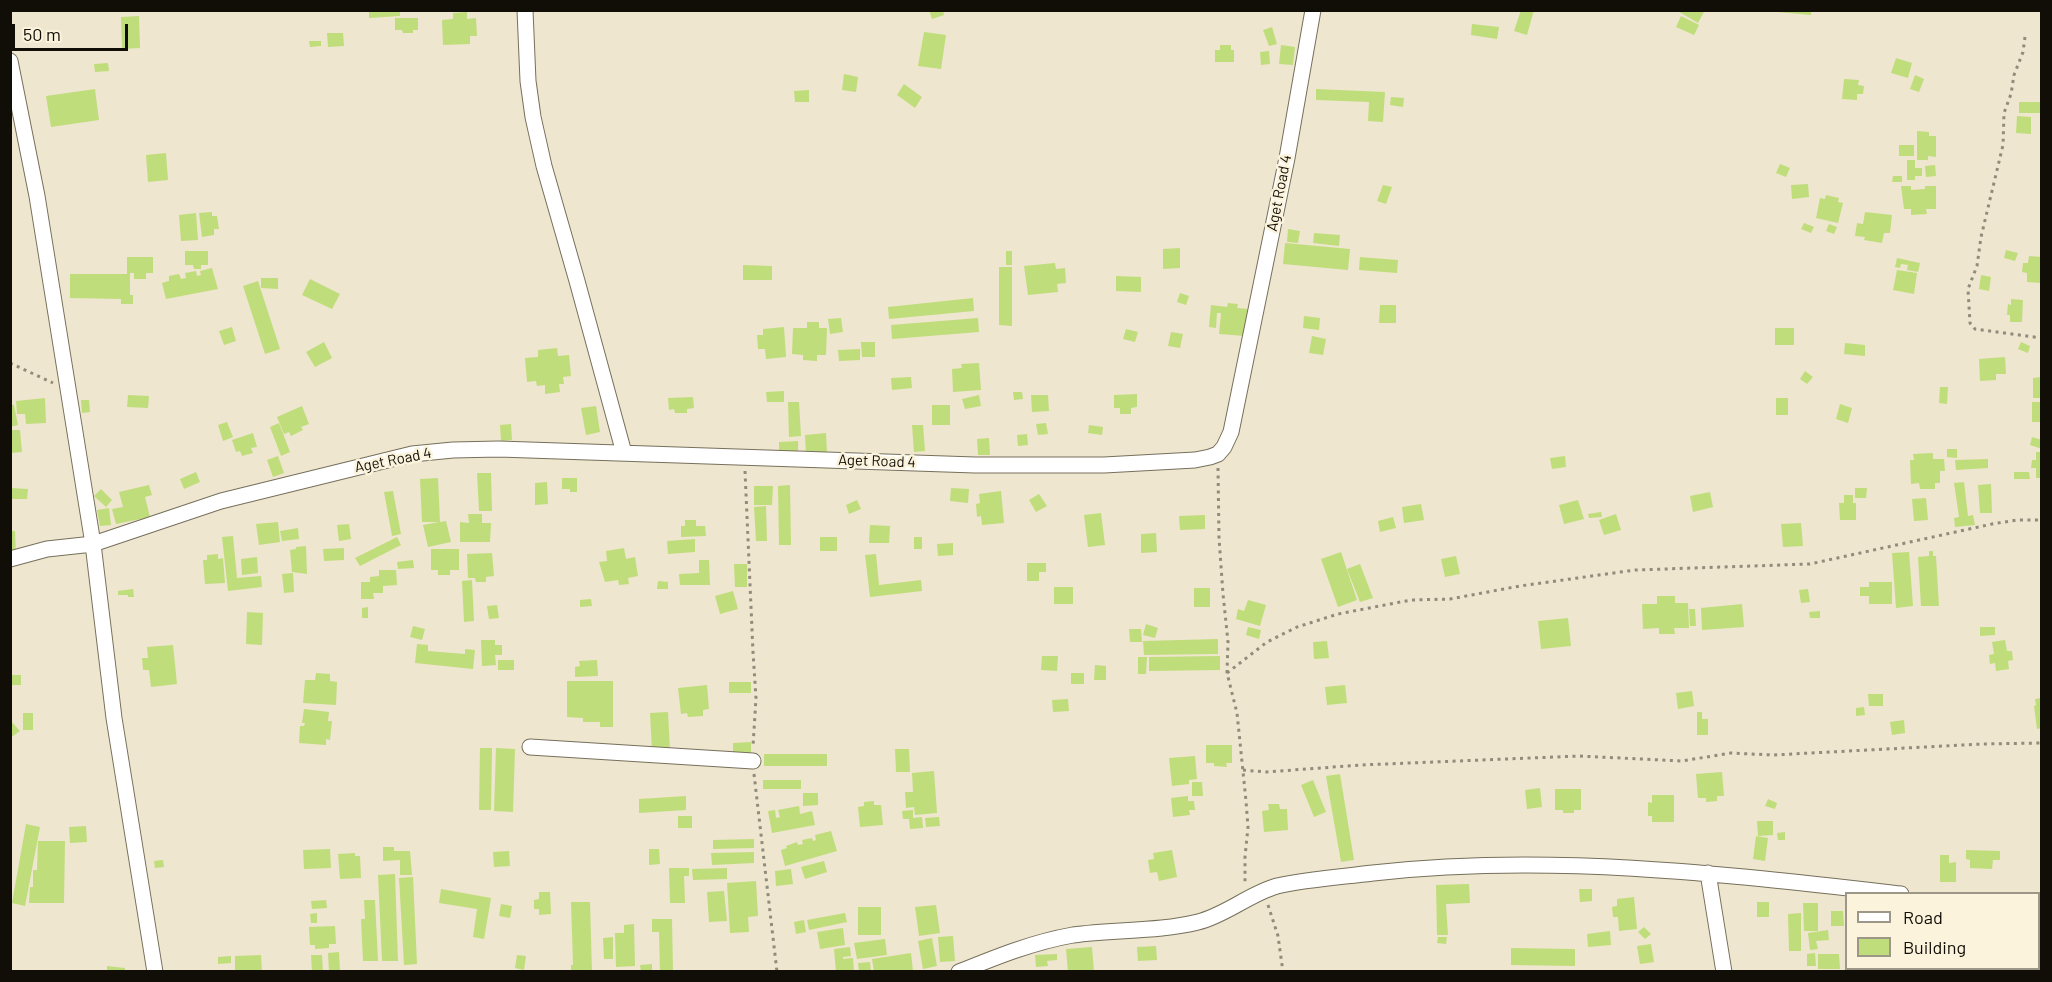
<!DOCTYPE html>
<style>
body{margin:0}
#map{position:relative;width:2052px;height:982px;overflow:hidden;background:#eee6cf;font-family:Barlow,sans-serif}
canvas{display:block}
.frame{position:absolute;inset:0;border:12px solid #110e07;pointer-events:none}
.legend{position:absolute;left:1845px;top:892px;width:195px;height:78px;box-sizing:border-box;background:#fbf3dc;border:2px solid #9d9787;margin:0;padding:8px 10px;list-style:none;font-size:18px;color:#110e07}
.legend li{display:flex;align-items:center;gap:12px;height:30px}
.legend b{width:30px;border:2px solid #9d9787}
.scale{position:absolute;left:12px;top:24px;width:116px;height:27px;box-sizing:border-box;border:3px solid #110e07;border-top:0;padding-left:8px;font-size:18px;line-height:21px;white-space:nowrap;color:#110e07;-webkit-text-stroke:4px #fbf3dc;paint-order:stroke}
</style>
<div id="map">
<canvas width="2052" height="982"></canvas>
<div class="frame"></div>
<ul class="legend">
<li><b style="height:8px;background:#fff"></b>Road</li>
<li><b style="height:16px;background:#c0dd7b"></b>Building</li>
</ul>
<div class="scale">50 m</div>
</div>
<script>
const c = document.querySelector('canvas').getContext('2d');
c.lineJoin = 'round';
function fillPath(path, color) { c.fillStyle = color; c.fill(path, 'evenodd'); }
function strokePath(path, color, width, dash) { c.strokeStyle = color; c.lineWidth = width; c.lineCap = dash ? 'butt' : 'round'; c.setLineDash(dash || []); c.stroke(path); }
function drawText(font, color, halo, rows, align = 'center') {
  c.font = font + ' Barlow,sans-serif'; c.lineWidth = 5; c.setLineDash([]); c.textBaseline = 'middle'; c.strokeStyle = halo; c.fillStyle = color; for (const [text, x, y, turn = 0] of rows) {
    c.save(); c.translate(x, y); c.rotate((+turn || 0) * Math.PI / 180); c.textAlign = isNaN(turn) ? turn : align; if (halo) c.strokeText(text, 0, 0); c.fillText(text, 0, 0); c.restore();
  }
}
fillPath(new Path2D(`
 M 369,10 L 400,10 L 400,16 L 369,18 Z
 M 929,10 L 943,10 L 944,15 L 932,19 Z
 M 1521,10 L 1534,10 L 1527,35 L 1514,31 Z
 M 1676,10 L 1705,10 L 1698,23 Z
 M 1777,10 L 1811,10 L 1811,15 L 1777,12 Z
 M 467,12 L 467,19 L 476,18 L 477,36 L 470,36 L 470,44 L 443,45 L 442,20 L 453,19 L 453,13 Z
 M 139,16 L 140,48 L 122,49 L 121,17 Z
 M 1681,16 L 1699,25 L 1694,35 L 1676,27 Z
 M 395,18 L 418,18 L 418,30 L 413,30 L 413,33 L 403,33 L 402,30 L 395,30 Z
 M 1472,24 L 1499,27 L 1497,39 L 1471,35 Z
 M 1272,27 L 1277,44 L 1269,46 L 1263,30 Z
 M 924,32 L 946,35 L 941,69 L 918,66 Z
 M 327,33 L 343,33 L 344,46 L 328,47 Z
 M 309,41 L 321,41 L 321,46 L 310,47 Z
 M 1220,45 L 1231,45 L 1231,50 L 1234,50 L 1234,62 L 1215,62 L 1215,50 L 1220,50 Z
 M 1281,45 L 1295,47 L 1293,65 L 1279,64 Z
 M 1269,51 L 1270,64 L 1261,65 L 1260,52 Z
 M 1896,58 L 1912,63 L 1908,78 L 1891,73 Z
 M 108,63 L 109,71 L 95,72 L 94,64 Z
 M 844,74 L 858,77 L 856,92 L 842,90 Z
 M 1915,75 L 1924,79 L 1919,92 L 1910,89 Z
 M 1844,79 L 1859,80 L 1858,85 L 1864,86 L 1863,94 L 1857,94 L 1857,100 L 1842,99 Z
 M 904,84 L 922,97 L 915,108 L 897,95 Z
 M 95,89 L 99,120 L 51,127 L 46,96 Z
 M 1316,89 L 1385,92 L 1383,122 L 1368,121 L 1369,102 L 1316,100 Z
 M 809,90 L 809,102 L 795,102 L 794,91 Z
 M 1391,97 L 1404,98 L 1403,107 L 1390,105 Z
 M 2019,102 L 2042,102 L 2042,113 L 2019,113 Z
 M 2017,116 L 2031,117 L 2031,134 L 2016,133 Z
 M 1917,131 L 1929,132 L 1929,136 L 1936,136 L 1936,157 L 1928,156 L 1928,160 L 1917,160 Z
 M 1899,145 L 1914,145 L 1914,156 L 1899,156 Z
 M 166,153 L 168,180 L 148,182 L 146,155 Z
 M 1907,160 L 1915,160 L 1915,168 L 1922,168 L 1922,176 L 1915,176 L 1915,180 L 1907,180 Z
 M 1780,164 L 1790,168 L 1786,177 L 1776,173 Z
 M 1935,165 L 1936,176 L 1926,177 L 1925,166 Z
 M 1893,176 L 1902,176 L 1902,182 L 1892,182 Z
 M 1808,184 L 1809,197 L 1792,199 L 1791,185 Z
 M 1383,185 L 1392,187 L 1386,204 L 1377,201 Z
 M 1901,186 L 1911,186 L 1911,190 L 1925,189 L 1925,186 L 1936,186 L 1936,209 L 1926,209 L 1927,214 L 1911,215 L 1911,209 L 1904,209 Z
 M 1826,195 L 1839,198 L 1838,202 L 1843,203 L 1838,223 L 1816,218 L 1820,198 L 1825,199 Z
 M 212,212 L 212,216 L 217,216 L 219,229 L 214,229 L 214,235 L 202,237 L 199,213 Z
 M 1865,212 L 1892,215 L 1890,233 L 1884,233 L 1882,243 L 1864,240 L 1865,237 L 1855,236 L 1857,223 L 1863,224 Z
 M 196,213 L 198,240 L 181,241 L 179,215 Z
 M 1804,223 L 1814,227 L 1811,233 L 1801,229 Z
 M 1829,224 L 1837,227 L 1834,234 L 1826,231 Z
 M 1288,229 L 1300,231 L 1298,243 L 1287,242 Z
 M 1314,233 L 1340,235 L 1339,246 L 1313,243 Z
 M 1285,243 L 1350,249 L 1348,270 L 1283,264 Z
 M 1180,248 L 1180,268 L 1163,269 L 1163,249 Z
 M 2006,250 L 2018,253 L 2015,261 L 2004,258 Z
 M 185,251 L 208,251 L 208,265 L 201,265 L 201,269 L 194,269 L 193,265 L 185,265 Z
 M 1006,251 L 1012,251 L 1012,265 L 1006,265 Z
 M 2029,256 L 2042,257 L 2042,283 L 2027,282 L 2027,273 L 2022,272 L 2023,263 L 2028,263 Z
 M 127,257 L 153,257 L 153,273 L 146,273 L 146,279 L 134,279 L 134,273 L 130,273 L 130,295 L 133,295 L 133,304 L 121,304 L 121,299 L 70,298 L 70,274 L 127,274 Z
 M 1360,257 L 1398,260 L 1397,273 L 1359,270 Z
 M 1897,258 L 1920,263 L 1918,272 L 1907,270 L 1908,265 L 1901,264 L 1900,268 L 1895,267 Z
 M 1055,263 L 1056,269 L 1065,268 L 1066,283 L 1057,284 L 1058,292 L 1028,295 L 1024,266 Z
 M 743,265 L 772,266 L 772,280 L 743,280 Z
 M 999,267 L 1012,267 L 1012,326 L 999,325 Z
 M 212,268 L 218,289 L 166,299 L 162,283 L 169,281 L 169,276 L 179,274 L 181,279 L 186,278 L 185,273 L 196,271 L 197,276 L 201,275 L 200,271 Z
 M 1897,270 L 1917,273 L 1914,294 L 1893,290 Z
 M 1981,275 L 1991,277 L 1989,291 L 1979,289 Z
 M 1116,276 L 1141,277 L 1141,292 L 1116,291 Z
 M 261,278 L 278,278 L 278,289 L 261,288 Z
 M 310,279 L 340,294 L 332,309 L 302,295 Z
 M 258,281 L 280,349 L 265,354 L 243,286 Z
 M 1180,293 L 1189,296 L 1186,305 L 1177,302 Z
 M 973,298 L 974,311 L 889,319 L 888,307 Z
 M 2011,299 L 2023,300 L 2022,322 L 2010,322 L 2010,315 L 2007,315 L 2008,304 L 2011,305 Z
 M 1228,303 L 1238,304 L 1237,308 L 1248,309 L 1245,336 L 1219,334 L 1221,313 L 1217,313 L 1216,328 L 1209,327 L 1211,305 L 1227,307 Z
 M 1380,305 L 1396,305 L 1396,323 L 1379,323 Z
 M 1304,316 L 1320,318 L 1319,330 L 1303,328 Z
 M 841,318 L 843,332 L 830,334 L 828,319 Z
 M 978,318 L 979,332 L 892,339 L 891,325 Z
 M 807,322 L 819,322 L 819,328 L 827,328 L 826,355 L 817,355 L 817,361 L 803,360 L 803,355 L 792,354 L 793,328 L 807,328 Z
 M 232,327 L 236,341 L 224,345 L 219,331 Z
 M 784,327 L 786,357 L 766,359 L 765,349 L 758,349 L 757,335 L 763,335 L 763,329 Z
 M 1775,328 L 1794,328 L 1794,345 L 1775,345 Z
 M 1126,329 L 1138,332 L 1135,342 L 1123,339 Z
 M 1171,332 L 1183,334 L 1180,348 L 1168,346 Z
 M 1312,336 L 1326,339 L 1323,355 L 1309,353 Z
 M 324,342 L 332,358 L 315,367 L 306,352 Z
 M 861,342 L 875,342 L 875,357 L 862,357 Z
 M 2021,342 L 2030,346 L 2028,353 L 2018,349 Z
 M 1845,343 L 1865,345 L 1865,356 L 1844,354 Z
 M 557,348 L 558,356 L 569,355 L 571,376 L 563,377 L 564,384 L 559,384 L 560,392 L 545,394 L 545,385 L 537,386 L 536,381 L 527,382 L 525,358 L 538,357 L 538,350 Z
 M 860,349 L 860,360 L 839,361 L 838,350 Z
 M 2005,357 L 2006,374 L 1996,374 L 1996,380 L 1980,381 L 1979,359 Z
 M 979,363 L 981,390 L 953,392 L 952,369 L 962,368 L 961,364 Z
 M 1805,371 L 1813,377 L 1807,384 L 1800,379 Z
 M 911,377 L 912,388 L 892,390 L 891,378 Z
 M 2042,377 L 2042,398 L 2033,398 L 2033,378 Z
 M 1940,387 L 1948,387 L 1947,404 L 1939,403 Z
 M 784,391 L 784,402 L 767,402 L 766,392 Z
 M 1013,392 L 1022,392 L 1023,399 L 1014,400 Z
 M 1137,394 L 1137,407 L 1131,408 L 1131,414 L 1120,414 L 1120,408 L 1114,408 L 1114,395 Z
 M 128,395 L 149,396 L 148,408 L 127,407 Z
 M 979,395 L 981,406 L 965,409 L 962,399 Z
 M 1031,395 L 1048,395 L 1049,411 L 1032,412 Z
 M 693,397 L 694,408 L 687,409 L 687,413 L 675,413 L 674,409 L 669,410 L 668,398 Z
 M 45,398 L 46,423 L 26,424 L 25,414 L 17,414 L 16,401 Z
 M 1776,398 L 1788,398 L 1788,415 L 1776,415 Z
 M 81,400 L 89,400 L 90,412 L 82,413 Z
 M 788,402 L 799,402 L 801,436 L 789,437 Z
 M 2032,402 L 2042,402 L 2042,422 L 2032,422 Z
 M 1840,404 L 1852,408 L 1848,423 L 1836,419 Z
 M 10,405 L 14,405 L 18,425 L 10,427 Z
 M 932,405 L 950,405 L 950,425 L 932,425 Z
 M 302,406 L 309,424 L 301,427 L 303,430 L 291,436 L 289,432 L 284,434 L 277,417 Z
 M 596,406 L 600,432 L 586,435 L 581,408 Z
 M 227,422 L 233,437 L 223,441 L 218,425 Z
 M 279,423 L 290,452 L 281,456 L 270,427 Z
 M 1046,423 L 1048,434 L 1038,435 L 1036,424 Z
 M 511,424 L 512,440 L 501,441 L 500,425 Z
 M 912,425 L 923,425 L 925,451 L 914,452 Z
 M 1089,425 L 1103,427 L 1102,435 L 1088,433 Z
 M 10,430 L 20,430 L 22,452 L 10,453 Z
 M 253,433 L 257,447 L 251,448 L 253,453 L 242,456 L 240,451 L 236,452 L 232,440 Z
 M 826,433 L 827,453 L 806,454 L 805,435 Z
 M 1027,434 L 1028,445 L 1018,446 L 1017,435 Z
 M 2032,437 L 2042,440 L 2042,449 L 2030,445 Z
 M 989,438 L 990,455 L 978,455 L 977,439 Z
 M 798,441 L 798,454 L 779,455 L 779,442 Z
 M 1947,449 L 1957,449 L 1957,458 L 1947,457 Z
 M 2036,452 L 2042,452 L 2042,478 L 2036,478 L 2036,468 L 2031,468 L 2032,460 L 2036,460 Z
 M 1933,453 L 1933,459 L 1944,459 L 1945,471 L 1940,471 L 1940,483 L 1935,483 L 1935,489 L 1920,489 L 1919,483 L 1911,484 L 1910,460 L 1914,460 L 1913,454 Z
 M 278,456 L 284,473 L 273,477 L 267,460 Z
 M 1565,456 L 1566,467 L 1552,469 L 1550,458 Z
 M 1988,459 L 1988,468 L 1956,470 L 1955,460 Z
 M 196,472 L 200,482 L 184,489 L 180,479 Z
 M 2014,472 L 2029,472 L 2030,479 L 2014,479 Z
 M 477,473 L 491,473 L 492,511 L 479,511 Z
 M 438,478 L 440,522 L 446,521 L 451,542 L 428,547 L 423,525 L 439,522 L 422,522 L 420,479 Z
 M 562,478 L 577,478 L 577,492 L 570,492 L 570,489 L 562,489 Z
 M 547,482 L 548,504 L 535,505 L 535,483 Z
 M 1964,482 L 1968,516 L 1973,515 L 1975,525 L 1955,527 L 1954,518 L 1959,517 L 1954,483 Z
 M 1991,484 L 1992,513 L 1980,513 L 1978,485 Z
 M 149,485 L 152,495 L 145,497 L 150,517 L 116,524 L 112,509 L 123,507 L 119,492 Z
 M 790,485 L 791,545 L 779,545 L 778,486 Z
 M 754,486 L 773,486 L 772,505 L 754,505 Z
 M 11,488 L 28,489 L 27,499 L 11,499 Z
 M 951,488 L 969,489 L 968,503 L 950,501 Z
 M 1855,488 L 1867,488 L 1866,498 L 1855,498 Z
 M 101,489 L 112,500 L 106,507 L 94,496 Z
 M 393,491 L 401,534 L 392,536 L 384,492 Z
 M 1001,491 L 1004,523 L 982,525 L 981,516 L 977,517 L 976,504 L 980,503 L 979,494 Z
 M 1710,492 L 1713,507 L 1693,512 L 1690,496 Z
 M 1039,494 L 1047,506 L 1036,512 L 1029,500 Z
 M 1844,495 L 1853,495 L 1853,503 L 1856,503 L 1856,520 L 1840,520 L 1839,503 L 1844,503 Z
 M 1926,498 L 1928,520 L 1914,521 L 1912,499 Z
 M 857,500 L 861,509 L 849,514 L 846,505 Z
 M 1578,500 L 1584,519 L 1564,524 L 1559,505 Z
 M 1421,504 L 1424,520 L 1404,523 L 1402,507 Z
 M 766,506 L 767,541 L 756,541 L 754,507 Z
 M 109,508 L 111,525 L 100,526 L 97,510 Z
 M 1601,512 L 1602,517 L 1589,518 L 1588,514 Z
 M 1101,513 L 1105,545 L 1088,547 L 1084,515 Z
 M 468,514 L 482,514 L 482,523 L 491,523 L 490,542 L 460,542 L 460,522 L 469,523 Z
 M 1616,514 L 1621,530 L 1604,535 L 1599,520 Z
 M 1205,515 L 1205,529 L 1180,530 L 1179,516 Z
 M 1393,517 L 1396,528 L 1380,532 L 1378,521 Z
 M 685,520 L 696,520 L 696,526 L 705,526 L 706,536 L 681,537 L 681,526 L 685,526 Z
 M 278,522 L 280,542 L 259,545 L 256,524 Z
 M 1801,523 L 1803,546 L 1783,547 L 1781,524 Z
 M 349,524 L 351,539 L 339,541 L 337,525 Z
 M 870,525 L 890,526 L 889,543 L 869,543 Z
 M 298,528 L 299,539 L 282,541 L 280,531 Z
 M 10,531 L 15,531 L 16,555 L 10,556 Z
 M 1156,533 L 1157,552 L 1141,553 L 1141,534 Z
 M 233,536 L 237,578 L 261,576 L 262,587 L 228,591 L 222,537 Z
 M 397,537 L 401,545 L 360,566 L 355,558 Z
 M 820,537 L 837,537 L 837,551 L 820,551 Z
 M 914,537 L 922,537 L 922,549 L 914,549 Z
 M 695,539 L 695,552 L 668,554 L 667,541 Z
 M 953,543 L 953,555 L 938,556 L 937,544 Z
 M 306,546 L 307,574 L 292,572 L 290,550 L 296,549 L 296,547 Z
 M 344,548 L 344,560 L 324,561 L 323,549 Z
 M 624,548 L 626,559 L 635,557 L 638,576 L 628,578 L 629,584 L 619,585 L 618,580 L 605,582 L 599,562 L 607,561 L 606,551 Z
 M 431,549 L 459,549 L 459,570 L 450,570 L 450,575 L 438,575 L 438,570 L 431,570 Z
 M 1929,551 L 1933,551 L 1933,556 L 1936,556 L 1939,606 L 1921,606 L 1918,557 L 1929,556 Z
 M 1341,552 L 1357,600 L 1338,607 L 1321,559 Z
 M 1909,552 L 1913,606 L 1896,608 L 1892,553 Z
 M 492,553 L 494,576 L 486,577 L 486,582 L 476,582 L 475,578 L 468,578 L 467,554 Z
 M 218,554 L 218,559 L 223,558 L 225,583 L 205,584 L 203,560 L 207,560 L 207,555 Z
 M 876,554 L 879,585 L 921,580 L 922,591 L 870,597 L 865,555 Z
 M 1456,556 L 1460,574 L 1445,577 L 1441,559 Z
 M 257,557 L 258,573 L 242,575 L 241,559 Z
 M 413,560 L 414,568 L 398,569 L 397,562 Z
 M 699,560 L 709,560 L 710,585 L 680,585 L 679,574 L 699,573 Z
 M 1027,563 L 1046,563 L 1046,572 L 1039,572 L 1039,581 L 1027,581 Z
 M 734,564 L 747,564 L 747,587 L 735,587 Z
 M 1360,564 L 1373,598 L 1360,602 L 1347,569 Z
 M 379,570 L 396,570 L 397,585 L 383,586 L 383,593 L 373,593 L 374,599 L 361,599 L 361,582 L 370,582 L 370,577 L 379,576 Z
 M 293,573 L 294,592 L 284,593 L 282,574 Z
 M 472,580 L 474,621 L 464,622 L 462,581 Z
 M 658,581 L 668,582 L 668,589 L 657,589 Z
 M 1869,582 L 1892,582 L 1892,604 L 1869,604 L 1869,596 L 1860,596 L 1860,587 L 1869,587 Z
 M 1054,587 L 1073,587 L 1073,604 L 1054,604 Z
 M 1194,588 L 1210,588 L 1210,607 L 1194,607 Z
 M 133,589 L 134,597 L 128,597 L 128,595 L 118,595 L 118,591 Z
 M 1808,589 L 1810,602 L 1801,603 L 1799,590 Z
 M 733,591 L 738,609 L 720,614 L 715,596 Z
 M 1657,596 L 1675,596 L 1675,603 L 1688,603 L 1689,628 L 1674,628 L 1675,634 L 1659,634 L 1659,628 L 1643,629 L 1642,604 L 1657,604 Z
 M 591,599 L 592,606 L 580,607 L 580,600 Z
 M 1248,600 L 1266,605 L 1260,626 L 1236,619 L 1238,609 L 1244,611 Z
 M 1742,604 L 1744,627 L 1702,630 L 1701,608 Z
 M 497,605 L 499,618 L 489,619 L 487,606 Z
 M 368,607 L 368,618 L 362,618 L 362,608 Z
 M 1689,609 L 1695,609 L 1696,626 L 1690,626 Z
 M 1820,611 L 1820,618 L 1810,618 L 1809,612 Z
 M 247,612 L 263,613 L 262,645 L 246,644 Z
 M 1568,618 L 1571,646 L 1541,649 L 1538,621 Z
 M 1146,624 L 1158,628 L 1155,638 L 1143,635 Z
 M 413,626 L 425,629 L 422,640 L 410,637 Z
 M 1248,627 L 1261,630 L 1259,639 L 1246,635 Z
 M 1980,627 L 1995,627 L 1995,635 L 1980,636 Z
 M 1129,629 L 1141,629 L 1142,642 L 1130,642 Z
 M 1218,639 L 1218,654 L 1144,655 L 1143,641 Z
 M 481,640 L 495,640 L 495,645 L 502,645 L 502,655 L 495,655 L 496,665 L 482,666 Z
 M 2005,640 L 2007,651 L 2012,651 L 2013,660 L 2008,661 L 2009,669 L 1996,671 L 1995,663 L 1990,664 L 1989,655 L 1994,654 L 1992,642 Z
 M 1327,641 L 1329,658 L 1314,659 L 1313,642 Z
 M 417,644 L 428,645 L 428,651 L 465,654 L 465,649 L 475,650 L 473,669 L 415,663 Z
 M 173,645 L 177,684 L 151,687 L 149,670 L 143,670 L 142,658 L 148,658 L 147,647 Z
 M 1042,656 L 1058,656 L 1057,671 L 1041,670 Z
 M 1220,656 L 1220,670 L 1149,671 L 1149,657 Z
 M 1138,657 L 1147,657 L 1146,674 L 1138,674 Z
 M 498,660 L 514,660 L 514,670 L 498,670 Z
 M 597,660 L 598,676 L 575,677 L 575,667 L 580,666 L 579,661 Z
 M 1095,665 L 1106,666 L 1106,680 L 1094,680 Z
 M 316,673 L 330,674 L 330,681 L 337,682 L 336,705 L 303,703 L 305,680 L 315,680 Z
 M 1071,673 L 1084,673 L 1084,684 L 1071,684 Z
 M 10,675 L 21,675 L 21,685 L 10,685 Z
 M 567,681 L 613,681 L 613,727 L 600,727 L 600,722 L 583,722 L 583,718 L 567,717 Z
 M 729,682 L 751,682 L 751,693 L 729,693 Z
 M 707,685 L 709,709 L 703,710 L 703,716 L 688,717 L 687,713 L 681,714 L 678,688 Z
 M 1345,685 L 1347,703 L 1327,705 L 1325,687 Z
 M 1692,691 L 1694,706 L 1678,709 L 1676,693 Z
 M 1868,694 L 1883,694 L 1883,706 L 1869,706 Z
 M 2042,698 L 2042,728 L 2037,729 L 2034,706 L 2036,705 L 2035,699 Z
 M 1068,699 L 1069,711 L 1053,712 L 1052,700 Z
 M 1864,707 L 1865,715 L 1856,716 L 1856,708 Z
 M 304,709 L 329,712 L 328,721 L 332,721 L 330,740 L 326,739 L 326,745 L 299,743 L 300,726 L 304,726 L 305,723 L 302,723 Z
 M 668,712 L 670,750 L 652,751 L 650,713 Z
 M 1697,712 L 1702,712 L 1702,719 L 1708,719 L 1708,735 L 1697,735 Z
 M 23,713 L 33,713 L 33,730 L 23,730 Z
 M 10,720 L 20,731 L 10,738 Z
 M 1904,720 L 1905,733 L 1892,735 L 1890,722 Z
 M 751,742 L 751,753 L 733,753 L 733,743 Z
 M 1206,745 L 1232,745 L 1232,763 L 1226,763 L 1227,767 L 1214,766 L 1214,763 L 1206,763 Z
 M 480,748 L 492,748 L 491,810 L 479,810 Z
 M 496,748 L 515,749 L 513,812 L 494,811 Z
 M 895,749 L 909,749 L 910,772 L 896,772 Z
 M 764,754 L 827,754 L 827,766 L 764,766 Z
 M 1195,756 L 1197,779 L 1189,780 L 1189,784 L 1172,786 L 1169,758 Z
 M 934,771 L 937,813 L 915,815 L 914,807 L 906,808 L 905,792 L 913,792 L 912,773 Z
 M 1722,772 L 1724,796 L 1717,796 L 1717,801 L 1706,802 L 1706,798 L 1698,798 L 1696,774 Z
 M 1340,774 L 1354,860 L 1341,862 L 1326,776 Z
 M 763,780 L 801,780 L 801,789 L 763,789 Z
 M 1313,780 L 1326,812 L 1314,817 L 1301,785 Z
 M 1192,782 L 1202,782 L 1203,796 L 1192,796 Z
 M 1540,788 L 1542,807 L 1527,809 L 1525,790 Z
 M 1555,789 L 1581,789 L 1581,810 L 1574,810 L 1574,813 L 1563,813 L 1563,810 L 1555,810 Z
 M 803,793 L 818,793 L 818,805 L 803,806 Z
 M 1652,795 L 1674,795 L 1674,822 L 1652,822 L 1652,816 L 1648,816 L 1648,802 L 1652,803 Z
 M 686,796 L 686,810 L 639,813 L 639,799 Z
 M 1188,796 L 1188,801 L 1194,801 L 1195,810 L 1189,810 L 1190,815 L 1173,817 L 1171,798 Z
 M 1768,799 L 1777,803 L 1775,809 L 1765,806 Z
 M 874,801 L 874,805 L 881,805 L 883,825 L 860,827 L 858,807 L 864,806 L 864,802 Z
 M 1268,804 L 1279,804 L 1280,809 L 1287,809 L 1288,830 L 1264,832 L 1262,811 L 1269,810 Z
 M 799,806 L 800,814 L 812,811 L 815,825 L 772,833 L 768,811 L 775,810 L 776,818 L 780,817 L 778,810 Z
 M 913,810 L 913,818 L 922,817 L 923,828 L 910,829 L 909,819 L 903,819 L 902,811 Z
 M 678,816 L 692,816 L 692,828 L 678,828 Z
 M 939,817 L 940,826 L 926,827 L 925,818 Z
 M 1757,821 L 1773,821 L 1773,835 L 1758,836 Z
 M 26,824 L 40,827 L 25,906 L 12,903 Z
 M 86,826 L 87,842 L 70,843 L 69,827 Z
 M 831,831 L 837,851 L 785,866 L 781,850 L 787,848 L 786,846 L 797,842 L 798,845 L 803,844 L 802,840 L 812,838 L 813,841 L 816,840 L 815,835 Z
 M 1785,832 L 1785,840 L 1778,840 L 1777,833 Z
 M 1756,836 L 1768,838 L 1765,861 L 1753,859 Z
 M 754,839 L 754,848 L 713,849 L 713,840 Z
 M 38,841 L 65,841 L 64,903 L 29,903 L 30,887 L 33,887 L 33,870 L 37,870 Z
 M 383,847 L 394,847 L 394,851 L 410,851 L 412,875 L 400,875 L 400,860 L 383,861 Z
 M 330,849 L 331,868 L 304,869 L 303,850 Z
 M 649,849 L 659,849 L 660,864 L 649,865 Z
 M 1172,850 L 1177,877 L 1159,881 L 1157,872 L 1150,873 L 1148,860 L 1154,859 L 1153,853 Z
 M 1966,850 L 2000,851 L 2000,860 L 1993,860 L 1992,869 L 1970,868 L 1970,860 L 1966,859 Z
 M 509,851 L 510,866 L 494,867 L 493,852 Z
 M 754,852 L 754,863 L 712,865 L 711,853 Z
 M 355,853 L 355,856 L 360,856 L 361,878 L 340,879 L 338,854 Z
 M 1940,855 L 1949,855 L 1949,863 L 1956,862 L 1956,882 L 1940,882 Z
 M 163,860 L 164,867 L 155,868 L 154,861 Z
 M 824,861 L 827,872 L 805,879 L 801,867 Z
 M 669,868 L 689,868 L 689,876 L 684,876 L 685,903 L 670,903 Z
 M 727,868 L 727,879 L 693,880 L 692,869 Z
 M 791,869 L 793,884 L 776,886 L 775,871 Z
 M 395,874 L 398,961 L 382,961 L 378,875 Z
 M 413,877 L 417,964 L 404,965 L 399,878 Z
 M 756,881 L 758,916 L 748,917 L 749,932 L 730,933 L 727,883 Z
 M 1469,884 L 1470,903 L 1446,904 L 1448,935 L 1437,935 L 1436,885 Z
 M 441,889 L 491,898 L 484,939 L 473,937 L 477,909 L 439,903 Z
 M 1579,889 L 1592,889 L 1592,901 L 1580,902 Z
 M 724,891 L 727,921 L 709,922 L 707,892 Z
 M 539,892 L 550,892 L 551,914 L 539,915 L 539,909 L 534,909 L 534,900 L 539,899 Z
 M 1634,897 L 1637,929 L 1619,931 L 1618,917 L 1613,917 L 1612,907 L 1617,906 L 1617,899 Z
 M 326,900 L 327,908 L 312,909 L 311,901 Z
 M 364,900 L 375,900 L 378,961 L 363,961 L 361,919 L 365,919 Z
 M 571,902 L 590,902 L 592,972 L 571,972 L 571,965 L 573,965 Z
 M 1757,902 L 1769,902 L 1769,917 L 1757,917 Z
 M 1803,903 L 1818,903 L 1818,931 L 1804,931 Z
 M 501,904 L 512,906 L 510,918 L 499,916 Z
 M 936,905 L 940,933 L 919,936 L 915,907 Z
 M 858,907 L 881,907 L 881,935 L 858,935 Z
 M 1831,911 L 1843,911 L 1844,926 L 1831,926 Z
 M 317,913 L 317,923 L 311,923 L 310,914 Z
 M 845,913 L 847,922 L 809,930 L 807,920 Z
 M 1801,913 L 1801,951 L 1789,951 L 1788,914 Z
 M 652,919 L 672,919 L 673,972 L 660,972 L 659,932 L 652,932 Z
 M 804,920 L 806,932 L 796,934 L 794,922 Z
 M 634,924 L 635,966 L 616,967 L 615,933 L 624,933 L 624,925 Z
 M 335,926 L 336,944 L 329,944 L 329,948 L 315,949 L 315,945 L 310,945 L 309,927 Z
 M 1644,927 L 1651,934 L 1645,939 L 1638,932 Z
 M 843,928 L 845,945 L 820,949 L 817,932 Z
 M 1828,930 L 1829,940 L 1816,941 L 1818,949 L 1810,950 L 1808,933 Z
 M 1610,931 L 1611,945 L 1588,947 L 1587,934 Z
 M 953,936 L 955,961 L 940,962 L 938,937 Z
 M 613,937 L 613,959 L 604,959 L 603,938 Z
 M 1438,937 L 1447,937 L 1446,944 L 1437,943 Z
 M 932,938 L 937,966 L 923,969 L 918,941 Z
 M 885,939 L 887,955 L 857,959 L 854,943 Z
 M 1651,944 L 1654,962 L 1640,964 L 1637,946 Z
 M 1156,946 L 1157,960 L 1138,961 L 1137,947 Z
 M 850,947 L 851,956 L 843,957 L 843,959 L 853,958 L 854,972 L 836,972 L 834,949 Z
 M 1092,947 L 1094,972 L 1068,972 L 1066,949 Z
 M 1511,948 L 1575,949 L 1575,966 L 1511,965 Z
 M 339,952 L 340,972 L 329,972 L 328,953 Z
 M 911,953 L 913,971 L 874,972 L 872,959 Z
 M 1815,953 L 1816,966 L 1807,966 L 1807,954 Z
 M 1057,954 L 1057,960 L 1047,961 L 1048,966 L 1036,967 L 1035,955 Z
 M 1818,954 L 1839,954 L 1840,969 L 1818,969 Z
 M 261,955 L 262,972 L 235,972 L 235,956 Z
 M 311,955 L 322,955 L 323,972 L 312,972 Z
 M 517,955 L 526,956 L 524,970 L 515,968 Z
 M 231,956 L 231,963 L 218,964 L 218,957 Z
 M 870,962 L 871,972 L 859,972 L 858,963 Z
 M 652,964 L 652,972 L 641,972 L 640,965 Z
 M 107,966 L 125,968 L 125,972 L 107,972 Z
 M 1994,968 L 2018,968 L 2018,972 L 1994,972 Z`), '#c0dd7b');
const street = new Path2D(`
 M 525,10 L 528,81 L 533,117 L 544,166 L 577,281 L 624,453
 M 10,61 L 37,196 L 93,544 L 114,718 L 155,972
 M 10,559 L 47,549 L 93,544 L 221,501 L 412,454 L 453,450 L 499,449 L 975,465 L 1104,465 L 1195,460 L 1210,457 L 1218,454 L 1224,447 L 1231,432 L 1287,158 L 1313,10
 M 530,747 L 753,761
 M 1708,873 L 1724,972
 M 2038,905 L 2042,905
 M 959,972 C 996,957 1033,942 1073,935 C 1114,929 1158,932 1198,922 C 1226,915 1249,894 1277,886 C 1308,879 1341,877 1373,873 C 1549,853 1726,874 1901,894`);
strokePath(street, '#766f5b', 17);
strokePath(new Path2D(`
 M 2025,37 L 2023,52 L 2014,75 L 2011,94 L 2004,113 L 2003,145 L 1981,237 L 1977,266 L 1968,289 L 1970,323 L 1975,329 L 2042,338
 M 10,363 L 53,383
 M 1218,468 L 1219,538 L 1223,594 L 1228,642 L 1227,673 L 1237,713 L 1246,801 L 1248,827 L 1245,857 L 1245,885
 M 745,471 L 753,652 L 756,698 L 753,746
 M 1227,673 L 1267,642 L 1297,627 L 1338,614 L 1411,600 L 1450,599 L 1520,586 L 1635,570 L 1810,564 L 1992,524 L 2017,520 L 2042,520
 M 1243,770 L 1266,772 L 1361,765 L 1579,756 L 1682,761 L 1731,753 L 1773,755 L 1982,744 L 2042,743
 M 754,774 L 777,972
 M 1268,905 L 1278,936 L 1283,972
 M 1923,968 L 1923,972`), '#918b7b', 3, [3, 4.5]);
strokePath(street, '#fff', 15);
drawText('15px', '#110e07', '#fbf3dc', [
 ["Aget Road 4",1279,193,-79],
 ["Aget Road 4",393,460,-11],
 ["Aget Road 4",877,461,2]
]);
</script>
